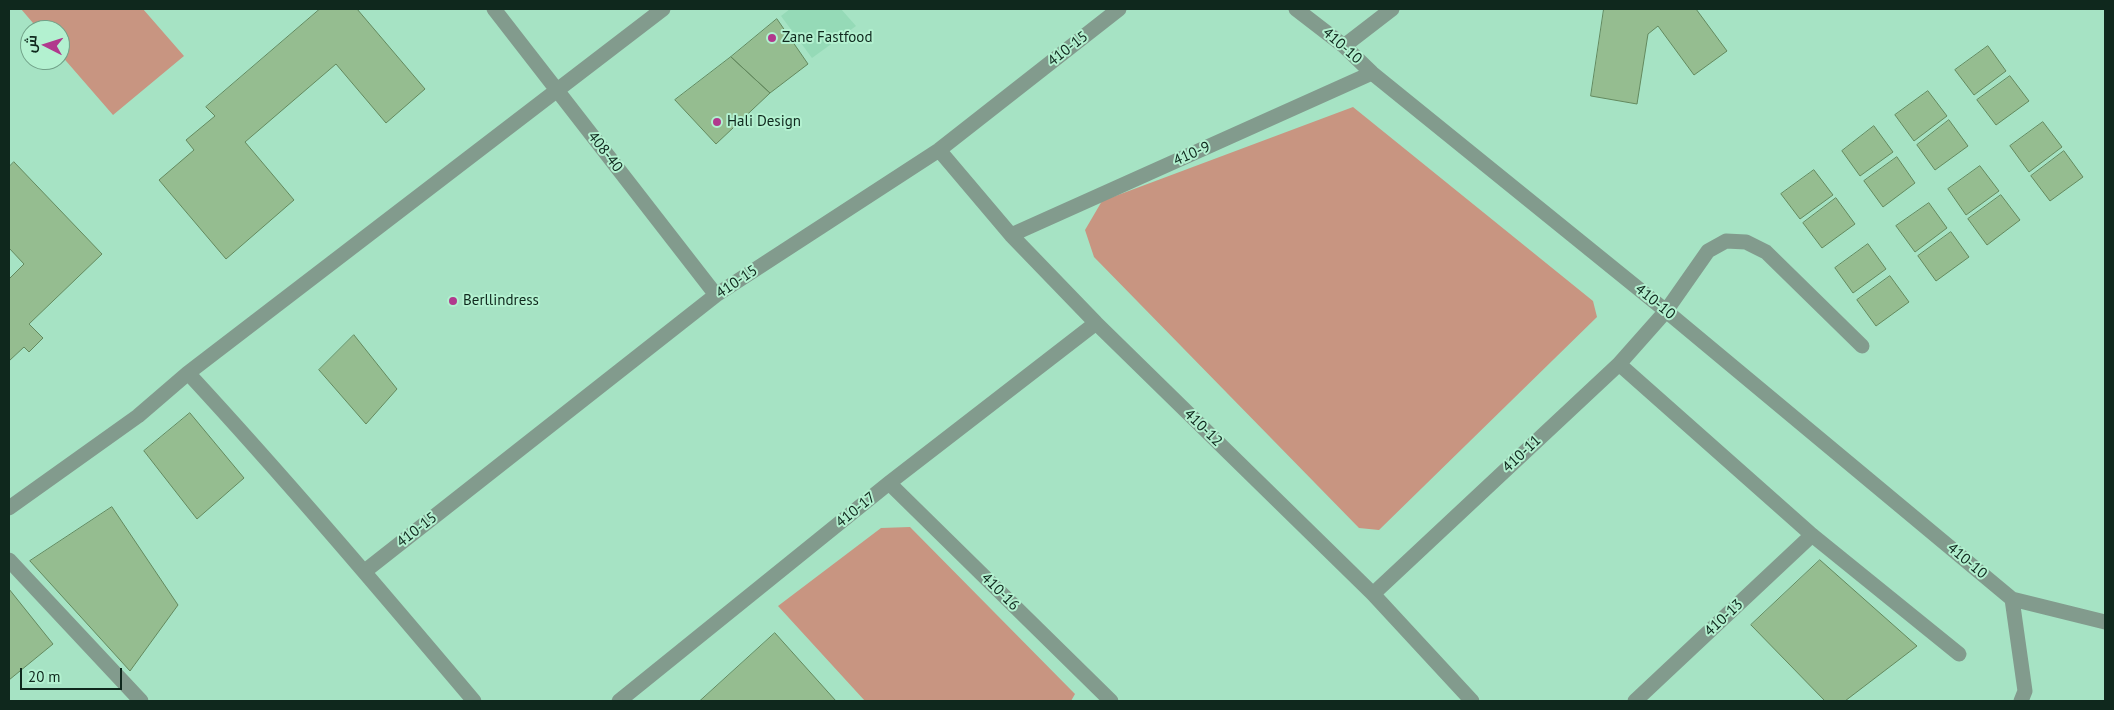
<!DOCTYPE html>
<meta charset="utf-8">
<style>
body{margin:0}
#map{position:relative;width:2114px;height:710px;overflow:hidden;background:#a6e3c4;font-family:"PT Sans",Cairo,sans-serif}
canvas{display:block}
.frame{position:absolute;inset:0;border:10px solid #0f281d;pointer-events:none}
.north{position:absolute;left:20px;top:20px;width:50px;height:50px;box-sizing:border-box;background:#b3f1d0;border:1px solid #71a188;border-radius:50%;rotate:275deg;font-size:14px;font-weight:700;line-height:20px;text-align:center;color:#0f281d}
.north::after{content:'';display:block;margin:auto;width:18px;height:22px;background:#b1398d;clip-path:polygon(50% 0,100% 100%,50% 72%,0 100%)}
.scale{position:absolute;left:20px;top:668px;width:102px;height:22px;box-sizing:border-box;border:2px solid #0f281d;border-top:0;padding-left:6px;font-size:15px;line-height:18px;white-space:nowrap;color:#0f281d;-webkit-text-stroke:4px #b3f1d0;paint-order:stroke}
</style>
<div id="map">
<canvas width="2114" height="710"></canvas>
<div class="frame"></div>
<div class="north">ش</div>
<div class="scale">20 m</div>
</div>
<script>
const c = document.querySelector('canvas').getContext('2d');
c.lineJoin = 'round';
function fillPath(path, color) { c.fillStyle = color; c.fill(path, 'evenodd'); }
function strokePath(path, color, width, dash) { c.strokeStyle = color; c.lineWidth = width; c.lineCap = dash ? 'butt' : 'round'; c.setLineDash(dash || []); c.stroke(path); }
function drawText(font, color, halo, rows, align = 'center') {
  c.font = font + ' "PT Sans",sans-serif'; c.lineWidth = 4; c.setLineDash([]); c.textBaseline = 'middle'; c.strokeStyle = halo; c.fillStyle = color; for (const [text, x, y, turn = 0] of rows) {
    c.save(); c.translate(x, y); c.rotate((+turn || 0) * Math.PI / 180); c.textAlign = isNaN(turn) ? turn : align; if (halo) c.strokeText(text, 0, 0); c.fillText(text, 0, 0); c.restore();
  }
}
fillPath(new Path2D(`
 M 790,9 L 841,9 L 856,26 L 812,58 L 781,16 Z`), '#95dab7');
fillPath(new Path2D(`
 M 21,9 L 143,9 L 184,56 L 113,115 L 60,54 L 60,30 L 39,30 Z
 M 1353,107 L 1593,301 L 1597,317 L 1379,530 L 1359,528 L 1094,257 L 1085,230 L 1102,201 Z
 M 910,527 L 1075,694 L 1071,701 L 865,701 L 778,606 L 881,528 Z`), '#c89581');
const building = new Path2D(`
 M 320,9 L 357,9 L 425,89 L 386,123 L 336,64 L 245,142 L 294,200 L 226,259 L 159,180 L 194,150 L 186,140 L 215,116 L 206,107 Z
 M 1604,9 L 1696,9 L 1727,51 L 1694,75 L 1658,26 L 1648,34 L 1637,104 L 1591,96 Z
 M 777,19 L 808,64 L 770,93 L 731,57 Z
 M 1988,46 L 2006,71 L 1974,95 L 1955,70 Z
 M 731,57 L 770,93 L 716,144 L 675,100 Z
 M 2010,76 L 2029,101 L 1996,125 L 1977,100 Z
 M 1928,91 L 1947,116 L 1914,141 L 1895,115 Z
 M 1949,120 L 1968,146 L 1935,170 L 1917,145 Z
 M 2043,122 L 2062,147 L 2029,172 L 2010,146 Z
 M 1874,126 L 1893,152 L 1860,176 L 1842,151 Z
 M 2064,151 L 2083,177 L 2050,201 L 2031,176 Z
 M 1897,157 L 1915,183 L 1883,207 L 1864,181 Z
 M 14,162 L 102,254 L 29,324 L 43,338 L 29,352 L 24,347 L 9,361 L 9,279 L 24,264 L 9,248 L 9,167 Z
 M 1980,166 L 1999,191 L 1966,215 L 1948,189 Z
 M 1814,170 L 1833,195 L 1800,219 L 1781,194 Z
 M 2001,195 L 2020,220 L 1987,245 L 1968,219 Z
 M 1836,198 L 1855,224 L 1822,248 L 1803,223 Z
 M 1929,203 L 1947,228 L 1915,252 L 1896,226 Z
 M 1951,232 L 1969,257 L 1936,281 L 1918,256 Z
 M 1868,244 L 1886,269 L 1853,293 L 1835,268 Z
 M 1890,276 L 1909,302 L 1876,326 L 1857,300 Z
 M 354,335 L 397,389 L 366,424 L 319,370 Z
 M 190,413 L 244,478 L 197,519 L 144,451 Z
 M 112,507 L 178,605 L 130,671 L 30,561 Z
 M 1820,560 L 1917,646 L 1845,701 L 1825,701 L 1751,625 Z
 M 9,589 L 53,644 L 9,680 Z
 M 775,633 L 836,701 L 700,701 Z`);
fillPath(building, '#95bd90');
strokePath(building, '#63895e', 1);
strokePath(new Path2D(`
 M 494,9 L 716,295
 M 1296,9 L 1344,46 L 1372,73 L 1666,311 L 2012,599 L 2105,622
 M 1344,46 L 1392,9
 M 939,150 L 1011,235 L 1096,323 L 1373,594 L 1472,701
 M 1011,235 L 1372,73
 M 1619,364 L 1812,535 L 1959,654
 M 188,373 C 286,479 380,590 474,701
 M 889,483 L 1111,701
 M 9,508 L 138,416 L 188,373 L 663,9
 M 9,560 L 141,701
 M 365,571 L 716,295 L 939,150 L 1119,9
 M 1373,594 L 1619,364 L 1666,311 L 1708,251 L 1726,241 L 1746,242 L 1766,252 L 1862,346
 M 2012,599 L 2025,691 L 2021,701
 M 619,701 L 889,483 L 1096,323
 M 1635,701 L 1812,535`), '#829b8d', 15);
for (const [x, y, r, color] of [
 [772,38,5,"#b1398d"],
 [717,122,5,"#b1398d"],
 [453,301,5,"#b1398d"]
]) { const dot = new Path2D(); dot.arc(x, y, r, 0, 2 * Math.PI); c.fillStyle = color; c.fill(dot); strokePath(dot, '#b3f1d0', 2); }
drawText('15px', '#0f281d', '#b3f1d0', [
 ["Zane Fastfood",782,38],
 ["Hali Design",727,122],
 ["Berllindress",463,301]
], 'left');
drawText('15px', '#0f281d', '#b3f1d0', [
 ["410-10",1342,46,41],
 ["410-15",1068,49,-38],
 ["408-40",605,152,52],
 ["410-9",1192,154,-24],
 ["410-15",737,282,-34],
 ["410-10",1655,302,39],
 ["410-12",1203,428,44],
 ["410-11",1522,454,-43],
 ["410-17",856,510,-39],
 ["410-15",417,530,-38],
 ["410-10",1967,561,40],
 ["410-16",1000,592,45],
 ["410-13",1724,618,-43]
]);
</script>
